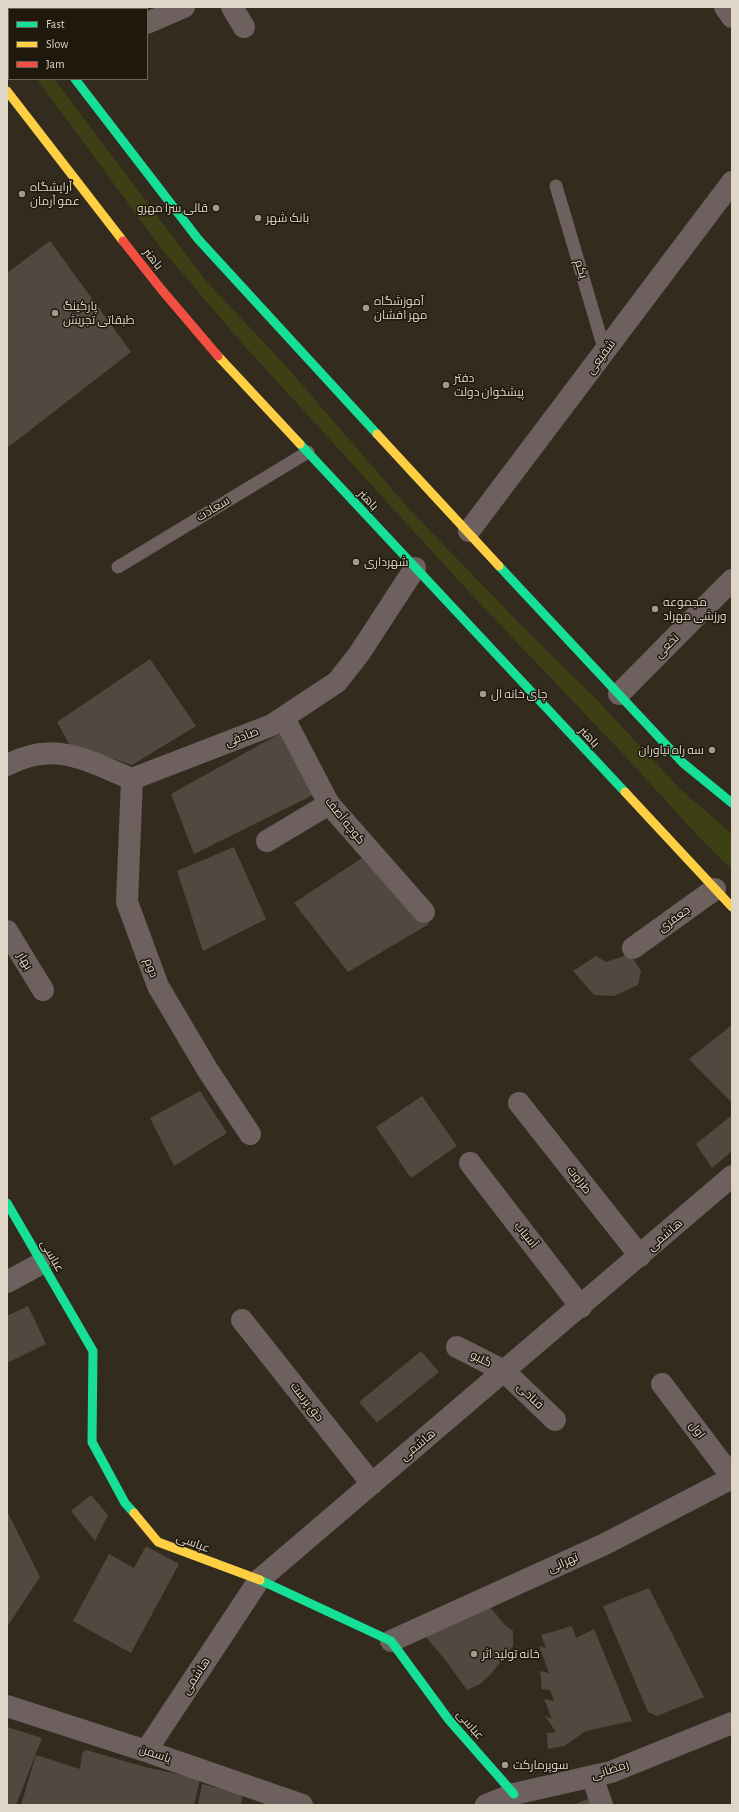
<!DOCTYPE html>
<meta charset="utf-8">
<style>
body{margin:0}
#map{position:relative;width:739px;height:1812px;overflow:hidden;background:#332c1e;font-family:"Alegreya Sans",sans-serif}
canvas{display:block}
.frame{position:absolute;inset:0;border:8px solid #dfd6c8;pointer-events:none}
.legend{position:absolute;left:8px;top:8px;width:140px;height:72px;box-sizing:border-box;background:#1e180d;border:1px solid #6b6458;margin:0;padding:5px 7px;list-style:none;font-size:12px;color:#dfd6c8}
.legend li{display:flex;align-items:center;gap:8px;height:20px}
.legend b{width:20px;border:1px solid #6b6458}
</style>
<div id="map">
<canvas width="739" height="1812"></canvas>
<div class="frame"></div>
<ul class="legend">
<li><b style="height:5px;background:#16e098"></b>Fast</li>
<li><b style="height:5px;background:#ffcf43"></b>Slow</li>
<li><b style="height:5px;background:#f24e42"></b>Jam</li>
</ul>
</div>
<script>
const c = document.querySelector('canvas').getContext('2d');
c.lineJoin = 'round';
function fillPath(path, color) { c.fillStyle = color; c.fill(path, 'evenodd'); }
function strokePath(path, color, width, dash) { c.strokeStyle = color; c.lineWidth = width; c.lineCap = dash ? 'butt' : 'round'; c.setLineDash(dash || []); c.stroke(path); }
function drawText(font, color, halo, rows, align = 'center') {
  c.font = font + ' "Alegreya Sans",Cairo,sans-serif'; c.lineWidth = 3; c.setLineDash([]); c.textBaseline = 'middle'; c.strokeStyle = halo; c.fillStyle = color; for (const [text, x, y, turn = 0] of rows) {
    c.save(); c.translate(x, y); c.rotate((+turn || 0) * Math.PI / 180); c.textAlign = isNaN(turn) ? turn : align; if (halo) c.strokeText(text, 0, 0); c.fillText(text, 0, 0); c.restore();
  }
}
fillPath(new Path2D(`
 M 37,79 L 54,79 L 207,282 L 285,365 L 410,510 L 519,623 L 598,701 L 681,790 L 732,834 L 732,870 L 697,835 L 627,758 L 472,595 L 241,342 L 161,248 Z`), '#3d4014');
fillPath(new Path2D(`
 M 50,241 L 131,352 L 7,448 L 7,273 Z
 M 150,659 L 196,726 L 132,765 L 69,744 L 57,722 Z
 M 281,733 L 313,795 L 194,854 L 171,794 Z
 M 234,847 L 266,919 L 203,951 L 177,871 Z
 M 365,856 L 429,924 L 348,972 L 294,903 Z
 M 630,954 L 641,971 L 638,985 L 614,996 L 594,995 L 573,971 L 596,956 L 606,962 Z
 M 732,1025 L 732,1103 L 689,1059 Z
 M 200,1091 L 227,1133 L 174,1166 L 150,1118 Z
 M 422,1096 L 457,1146 L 411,1178 L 376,1127 Z
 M 732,1115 L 732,1151 L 712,1168 L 696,1144 Z
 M 28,1306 L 46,1344 L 7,1363 L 7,1316 Z
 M 421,1351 L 439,1372 L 377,1423 L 359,1402 Z
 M 91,1495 L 108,1515 L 95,1541 L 71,1511 Z
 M 7,1511 L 40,1577 L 7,1627 Z
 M 146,1546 L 179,1564 L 131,1653 L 73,1621 L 109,1554 L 134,1568 Z
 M 649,1588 L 704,1697 L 657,1716 L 648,1712 L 603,1606 Z
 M 490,1607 L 505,1625 L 513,1631 L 513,1646 L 490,1675 L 480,1684 L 467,1690 L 446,1661 L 425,1636 Z
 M 572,1626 L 576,1638 L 594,1629 L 632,1721 L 586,1731 L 564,1746 L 548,1749 L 547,1733 L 556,1732 L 545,1716 L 552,1719 L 544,1699 L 554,1701 L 550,1690 L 542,1689 L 540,1671 L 549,1673 L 539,1646 L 546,1648 L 541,1635 Z
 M 7,1727 L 42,1738 L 16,1805 L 7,1805 Z
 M 86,1750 L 145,1767 L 200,1779 L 194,1805 L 21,1805 L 36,1755 L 80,1769 L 82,1753 Z
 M 202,1784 L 243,1794 L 241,1805 L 198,1805 Z
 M 593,1797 L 596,1805 L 573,1805 Z`), '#514840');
strokePath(new Path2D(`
 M 556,186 L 605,352
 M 118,567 L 308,452`), '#6d605f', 13);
strokePath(new Path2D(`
 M 232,7 L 244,27
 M 725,7 L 732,17
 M 147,23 L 184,7
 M 469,531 L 732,182
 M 619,694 L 732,580
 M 284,718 L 329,804 L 424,912
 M 7,765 C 56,740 85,760 132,779 L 272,725 L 337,682 L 359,654 L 415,568
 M 132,779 L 127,902 L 158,986 L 207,1069 L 250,1134
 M 267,841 L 329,804
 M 7,931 L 43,990
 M 633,948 L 715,889
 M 519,1103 L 640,1256
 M 470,1163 L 581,1307
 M 7,1282 L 42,1263
 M 242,1320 L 372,1484
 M 457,1347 L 504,1371 L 555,1420
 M 662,1384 L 732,1477
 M 391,1641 L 605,1544 L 732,1478
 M 7,1706 L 146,1751 L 302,1805
 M 146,1751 L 259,1580 L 732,1176
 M 592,1776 L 602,1805
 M 486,1805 L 514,1794 L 611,1772 L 732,1723`), '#6d605f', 22);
strokePath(new Path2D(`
 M 18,7 L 19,9
 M 75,79 L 198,239 L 377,434
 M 300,444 L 625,792
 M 499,566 L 683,763 L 732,803
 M 7,1203 L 93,1351 L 92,1442 L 125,1503 L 134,1513
 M 260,1580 L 391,1641 L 449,1720 L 514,1794`), '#16e098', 9);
strokePath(new Path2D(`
 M 7,91 L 123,241
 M 218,356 L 300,444
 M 377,434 L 499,566
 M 625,792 L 732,907
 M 134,1513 L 158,1542 L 260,1580`), '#ffcf43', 9);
strokePath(new Path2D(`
 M 123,241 L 161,289 L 218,356`), '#f24e42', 9);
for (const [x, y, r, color] of [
 [22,194,4,"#a39a8c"],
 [216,208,4,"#a39a8c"],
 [258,218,4,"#a39a8c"],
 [366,308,4,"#a39a8c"],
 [55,313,4,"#a39a8c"],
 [446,385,4,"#a39a8c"],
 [356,562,4,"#a39a8c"],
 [655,609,4,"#a39a8c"],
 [483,694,4,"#a39a8c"],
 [712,750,4,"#a39a8c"],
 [474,1654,4,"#a39a8c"],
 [505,1765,4,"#a39a8c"]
]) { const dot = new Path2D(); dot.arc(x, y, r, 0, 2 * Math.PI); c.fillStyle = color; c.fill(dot); strokePath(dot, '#1e180d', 1.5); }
drawText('12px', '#dfd6c8', '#1e180d', [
 ["آرایشگاه",30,187],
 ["عمو آرمان",30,201],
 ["قالی سرا مهرو",208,208,"right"],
 ["بانک شهر",266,218],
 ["آموزشگاه",374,301],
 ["مهر افشان",374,315],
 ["پارکینگ",63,306],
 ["طبقاتی تجریش",63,320],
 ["دفتر",454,378],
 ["پیشخوان دولت",454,392],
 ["شهرداری",364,562],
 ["مجموعه",663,602],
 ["ورزشی مهراد",663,616],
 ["چای خانه ال",491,694],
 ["سه راه نیاوران",704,750,"right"],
 ["خانه تولید اثر",482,1654],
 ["سوپرمارکت",513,1765]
], 'left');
drawText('12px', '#dfd6c8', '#1e180d', [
 ["باهنر",153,259,52],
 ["یکم",581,269,73],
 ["شفیعی",601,357,-53],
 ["باهنر",368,500,47],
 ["سعادت",213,509,-31],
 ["نخعی",667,646,-45],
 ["صادقی",242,737,-21],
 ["باهنر",589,737,47],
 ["کوچه آصف",345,821,51],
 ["جعفری",674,919,-36],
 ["بهار",25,961,59],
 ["دوم",151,968,70],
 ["طراوت",579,1180,52],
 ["آسیاب",526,1235,52],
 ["هاشمی",665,1235,-41],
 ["عباسی",52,1256,60],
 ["گلبو",481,1359,27],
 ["فتاحی",530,1396,44],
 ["حق پرست",307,1402,52],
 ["اول",697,1430,53],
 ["هاشمی",418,1445,-40],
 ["عباسی",193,1543,20],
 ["تهرانی",563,1563,-24],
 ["هاشمی",196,1676,-57],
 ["عباسی",470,1725,49],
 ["یاسمن",155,1754,19],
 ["رمضانی",610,1770,-18]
]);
</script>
